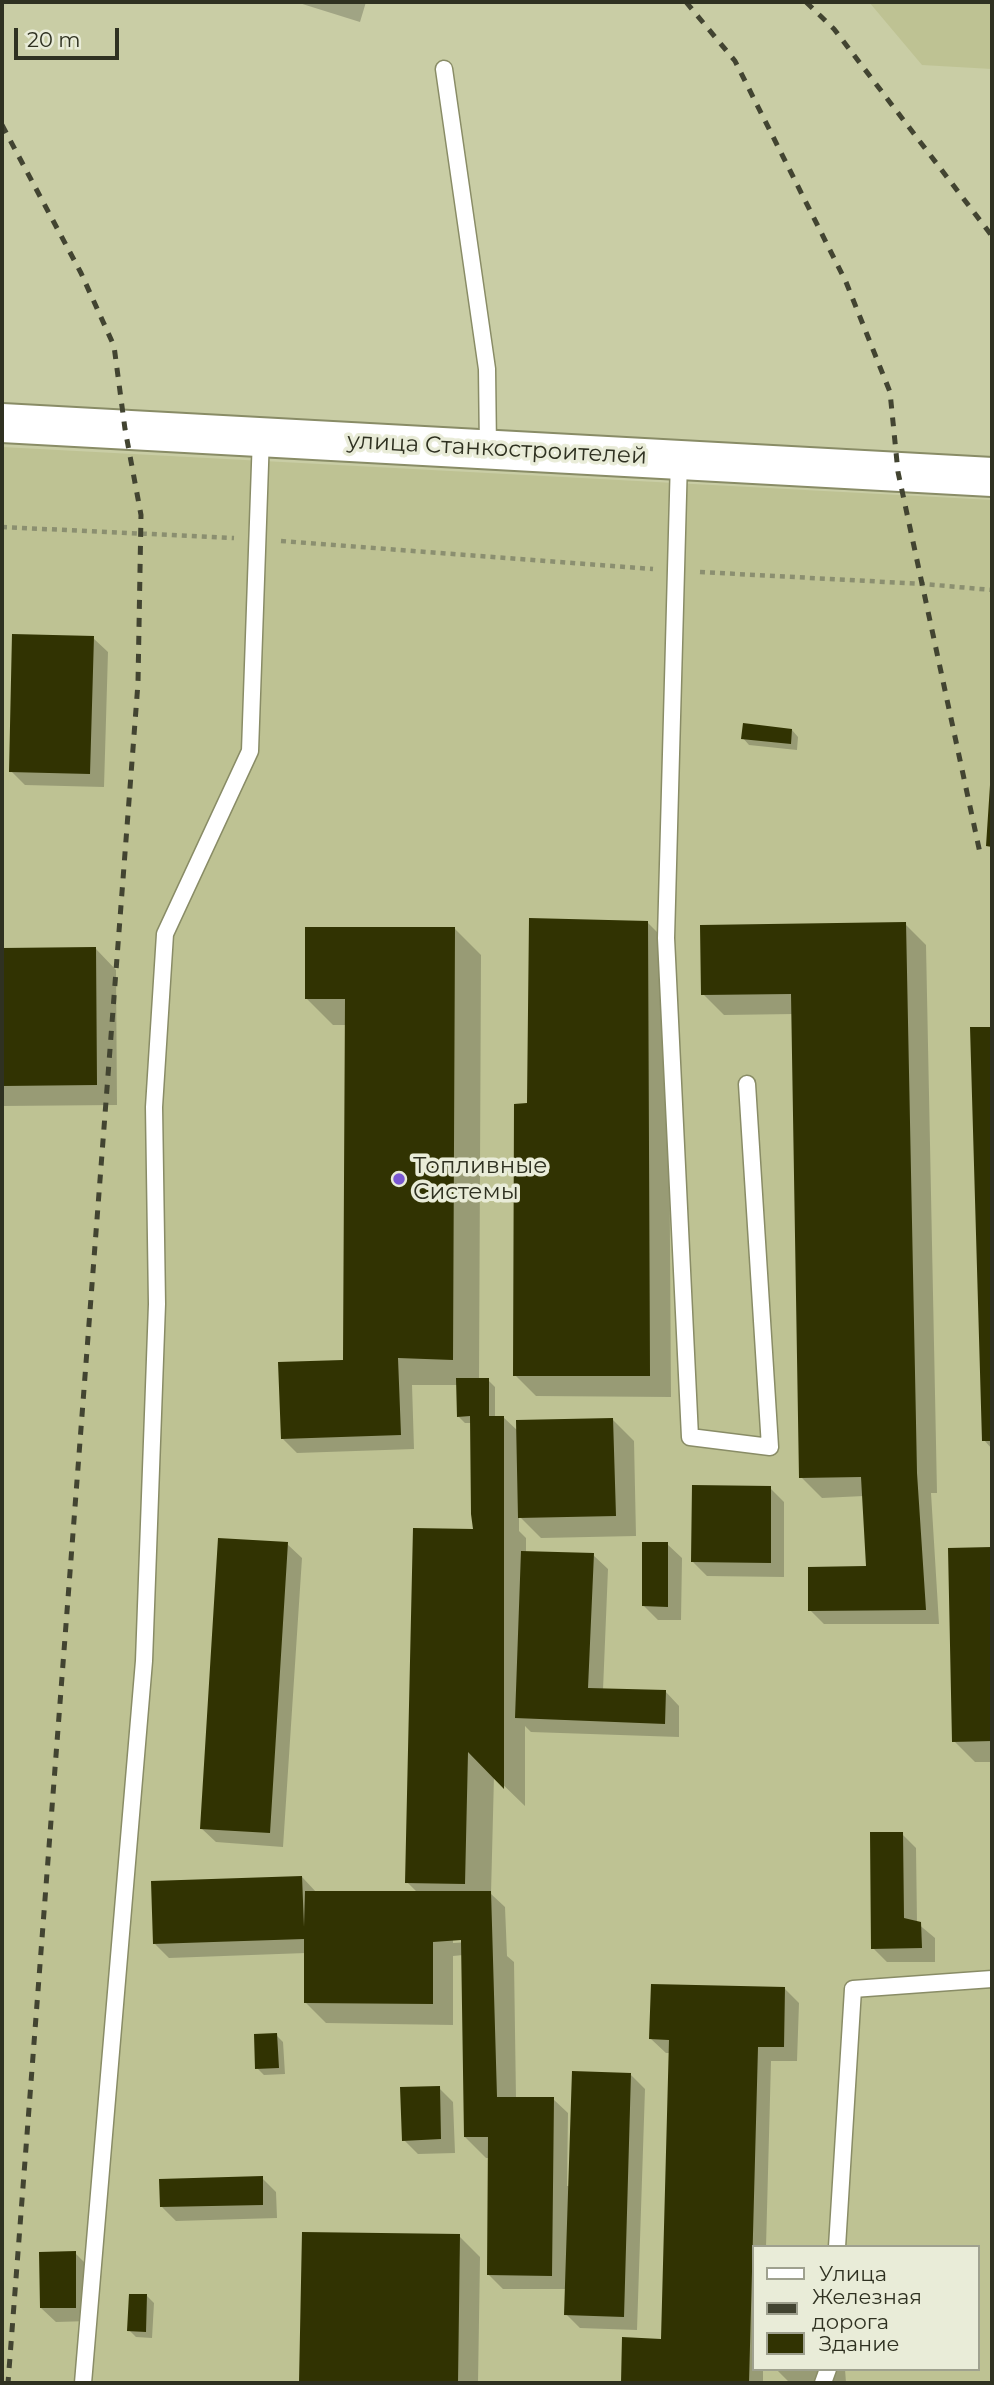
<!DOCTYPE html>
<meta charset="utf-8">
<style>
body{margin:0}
#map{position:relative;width:994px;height:2385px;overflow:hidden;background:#c9cda5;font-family:Montserrat,sans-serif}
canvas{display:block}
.frame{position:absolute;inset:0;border:4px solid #2f3121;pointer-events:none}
.legend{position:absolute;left:752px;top:2245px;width:228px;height:126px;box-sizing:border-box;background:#e9ecd8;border:2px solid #9fa18f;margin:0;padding:9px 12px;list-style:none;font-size:21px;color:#2f3121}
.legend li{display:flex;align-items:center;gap:14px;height:35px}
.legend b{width:35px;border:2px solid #9fa18f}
.scale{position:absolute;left:14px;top:28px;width:105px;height:32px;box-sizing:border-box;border:4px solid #2f3121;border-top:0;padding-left:9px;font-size:21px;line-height:24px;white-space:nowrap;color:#2f3121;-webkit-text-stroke:5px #e9ecd8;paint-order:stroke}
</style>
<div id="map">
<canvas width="994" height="2385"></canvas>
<div class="frame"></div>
<ul class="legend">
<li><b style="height:9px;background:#fff"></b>Улица</li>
<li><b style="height:9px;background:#424431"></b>Железная дорога</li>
<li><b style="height:19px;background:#313302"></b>Здание</li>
</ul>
<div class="scale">20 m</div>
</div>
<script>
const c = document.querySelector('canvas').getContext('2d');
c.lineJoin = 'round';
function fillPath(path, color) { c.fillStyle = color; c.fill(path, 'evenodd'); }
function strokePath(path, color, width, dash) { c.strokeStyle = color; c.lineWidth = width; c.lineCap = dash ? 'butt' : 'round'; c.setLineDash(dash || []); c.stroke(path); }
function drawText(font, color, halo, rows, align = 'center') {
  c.font = font + ' Montserrat,sans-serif'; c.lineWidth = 7; c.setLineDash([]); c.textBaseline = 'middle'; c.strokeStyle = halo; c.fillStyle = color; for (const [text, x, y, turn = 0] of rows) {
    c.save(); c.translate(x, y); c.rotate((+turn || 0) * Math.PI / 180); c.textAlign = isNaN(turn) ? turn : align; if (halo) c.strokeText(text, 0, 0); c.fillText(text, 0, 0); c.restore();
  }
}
fillPath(new Path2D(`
 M 869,2 L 992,2 L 992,69 L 922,65 Z
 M 2,447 L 992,500 L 992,2383 L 2,2383 ZM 754,2247 L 978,2247 L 978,2369 L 754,2369 Z`), '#bec293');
fillPath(new Path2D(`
 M 296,2 L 366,2 L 360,22 Z
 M 93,638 L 108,652 L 104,787 L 25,785 L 11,771 Z
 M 792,730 L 798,737 L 797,750 L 749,745 L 743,738 Z
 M 647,922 L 668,943 L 671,1397 L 536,1396 L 515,1375 L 529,1104 Z
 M 905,924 L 926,945 L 937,1493 L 931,1493 L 939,1624 L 824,1624 L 810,1610 L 868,1568 L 864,1496 L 822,1498 L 801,1477 L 794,1014 L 724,1015 L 703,994 Z
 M 454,928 L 481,955 L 479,1380 L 488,1380 L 495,1387 L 495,1417 L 503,1417 L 518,1431 L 613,1420 L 634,1441 L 636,1536 L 541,1538 L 519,1516 L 519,1531 L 526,1538 L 526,1553 L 593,1555 L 608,1569 L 603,1690 L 665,1691 L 679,1706 L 679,1737 L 531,1732 L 525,1726 L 525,1806 L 494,1776 L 491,1894 L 505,1907 L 507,1956 L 514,1962 L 516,2099 L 553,2099 L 568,2113 L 567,2186 L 570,2186 L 631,2075 L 645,2089 L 637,2330 L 580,2328 L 566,2314 L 567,2289 L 503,2289 L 488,2274 L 489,2158 L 486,2158 L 465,2137 L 463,1955 L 453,1956 L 453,2025 L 326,2023 L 305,2002 L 306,1953 L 169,1958 L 155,1944 L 302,1877 L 317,1893 L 418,1893 L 407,1882 L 475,1531 L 471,1423 L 465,1423 L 458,1416 L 458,1385 L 412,1385 L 414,1449 L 297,1453 L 282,1438 L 345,1362 L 346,1025 L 333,1025 L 306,998 ZM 469,1939 L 469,1942 L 453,1943 L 453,1940 Z
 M 96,949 L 116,970 L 117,1105 L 2,1106 L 2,950 Z
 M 972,1029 L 992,1029 L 992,1449 L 984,1440 Z
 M 770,1488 L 784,1502 L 784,1577 L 707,1576 L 693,1562 Z
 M 287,1544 L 302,1558 L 283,1847 L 216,1842 L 201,1828 Z
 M 667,1544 L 682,1558 L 681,1620 L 658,1620 L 644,1606 Z
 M 992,1549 L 992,1762 L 975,1762 L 954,1741 L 950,1550 Z
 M 902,1834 L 916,1848 L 917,1923 L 935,1938 L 935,1962 L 887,1962 L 873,1948 Z
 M 785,1989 L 799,2003 L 797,2061 L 771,2061 L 766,2247 L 754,2247 L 754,2369 L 763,2369 L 763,2383 L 623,2383 L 624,2339 L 663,2343 L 670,2053 L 666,2053 L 651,2039 Z
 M 276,2035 L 283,2042 L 285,2074 L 264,2075 L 257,2068 Z
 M 439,2088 L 453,2102 L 455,2153 L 418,2154 L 404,2140 Z
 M 262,2178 L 276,2192 L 277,2218 L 176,2221 L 162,2207 Z
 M 303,2234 L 459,2236 L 480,2257 L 478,2383 L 301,2383 Z
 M 75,2253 L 89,2267 L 90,2321 L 56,2322 L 41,2308 Z
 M 147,2296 L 154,2303 L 152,2338 L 136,2337 L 129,2330 Z
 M 776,2369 L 845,2369 L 846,2383 L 790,2383 Z`), '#0003');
fillPath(new Path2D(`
 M 12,634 L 94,636 L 90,774 L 9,772 Z
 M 743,723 L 792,729 L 791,744 L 741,739 Z
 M 990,785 L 992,785 L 992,847 L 986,846 Z
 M 529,918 L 648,921 L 650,1376 L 513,1376 L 514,1104 L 527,1103 Z
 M 906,922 L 917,1473 L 926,1610 L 808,1611 L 808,1567 L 866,1566 L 861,1477 L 799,1478 L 791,994 L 701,995 L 700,925 Z
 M 305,927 L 455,927 L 453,1360 L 398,1358 L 401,1435 L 281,1439 L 278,1362 L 343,1360 L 345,999 L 305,999 Z
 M 96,947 L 97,1085 L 2,1086 L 2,948 Z
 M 970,1027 L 992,1027 L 992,1441 L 982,1441 Z
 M 456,1378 L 489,1378 L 489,1416 L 504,1416 L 504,1789 L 468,1752 L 465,1884 L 405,1883 L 413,1528 L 473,1529 L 471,1514 L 470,1416 L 457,1417 Z
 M 613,1418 L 616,1516 L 518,1518 L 516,1420 Z
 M 692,1485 L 771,1486 L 771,1563 L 691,1562 Z
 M 218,1538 L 288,1542 L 270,1833 L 200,1829 Z
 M 642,1542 L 668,1542 L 668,1607 L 642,1606 Z
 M 992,1547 L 992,1741 L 952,1742 L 948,1548 Z
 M 521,1551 L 594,1553 L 588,1688 L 666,1690 L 665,1724 L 515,1718 Z
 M 870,1832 L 903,1832 L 904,1918 L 921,1922 L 922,1948 L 871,1949 Z
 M 302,1876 L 304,1927 L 305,1891 L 491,1891 L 497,2097 L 554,2097 L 552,2276 L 487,2275 L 488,2137 L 464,2137 L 461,1940 L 433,1942 L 433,2004 L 304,2003 L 304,1939 L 153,1944 L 151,1881 Z
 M 651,1984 L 785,1987 L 784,2047 L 758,2047 L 749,2383 L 621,2383 L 622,2337 L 661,2339 L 669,2040 L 649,2039 Z
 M 277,2033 L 279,2068 L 255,2069 L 254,2034 Z
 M 572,2071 L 631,2073 L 624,2317 L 564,2315 Z
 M 440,2086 L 441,2139 L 402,2141 L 400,2087 Z
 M 263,2176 L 263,2205 L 160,2207 L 159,2179 Z
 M 302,2232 L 460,2234 L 458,2383 L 299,2383 Z
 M 76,2251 L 76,2308 L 40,2308 L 39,2252 Z
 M 129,2294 L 147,2294 L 146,2332 L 127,2331 Z`), '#313302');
const lane = new Path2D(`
 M 444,69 L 487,369 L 488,449
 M 679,459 L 666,938 L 690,1437 L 770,1447 L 747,1084
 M 837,2247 L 853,1989 L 992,1979
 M 83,2383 L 144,1661 L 157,1304 L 154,1107 L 165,934 L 250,751 L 261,436
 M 823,2383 L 828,2369`);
const secondary = new Path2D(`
 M 2,423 L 992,477`);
strokePath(lane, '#898c66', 19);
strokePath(secondary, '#898c66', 42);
strokePath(new Path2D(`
 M 2,527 L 234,538
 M 281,541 L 653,569
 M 700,572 L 924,584 L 992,590`), '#8b8f70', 4.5, [5, 5]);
strokePath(lane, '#fff', 16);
strokePath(secondary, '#fff', 38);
strokePath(new Path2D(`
 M 686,2 L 735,61 L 846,282 L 890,392 L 898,472 L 980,853
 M 806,2 L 834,29 L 992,236
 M 2,125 L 81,273 L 114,346 L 125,429 L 141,515 L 138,683 L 8,2383`), '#424431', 5, [9, 9]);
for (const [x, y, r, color] of [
 [399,1179,7,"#7a58d2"]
]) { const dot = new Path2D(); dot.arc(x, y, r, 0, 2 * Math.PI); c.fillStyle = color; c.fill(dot); strokePath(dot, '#e9ecd8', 2.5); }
drawText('23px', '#2f3121', '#e9ecd8', [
 ["улица Станкостроителей",497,449,3]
]);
drawText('23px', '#2f3121', '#e9ecd8', [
 ["Топливные",413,1166],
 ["Системы",413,1192]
], 'left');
</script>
